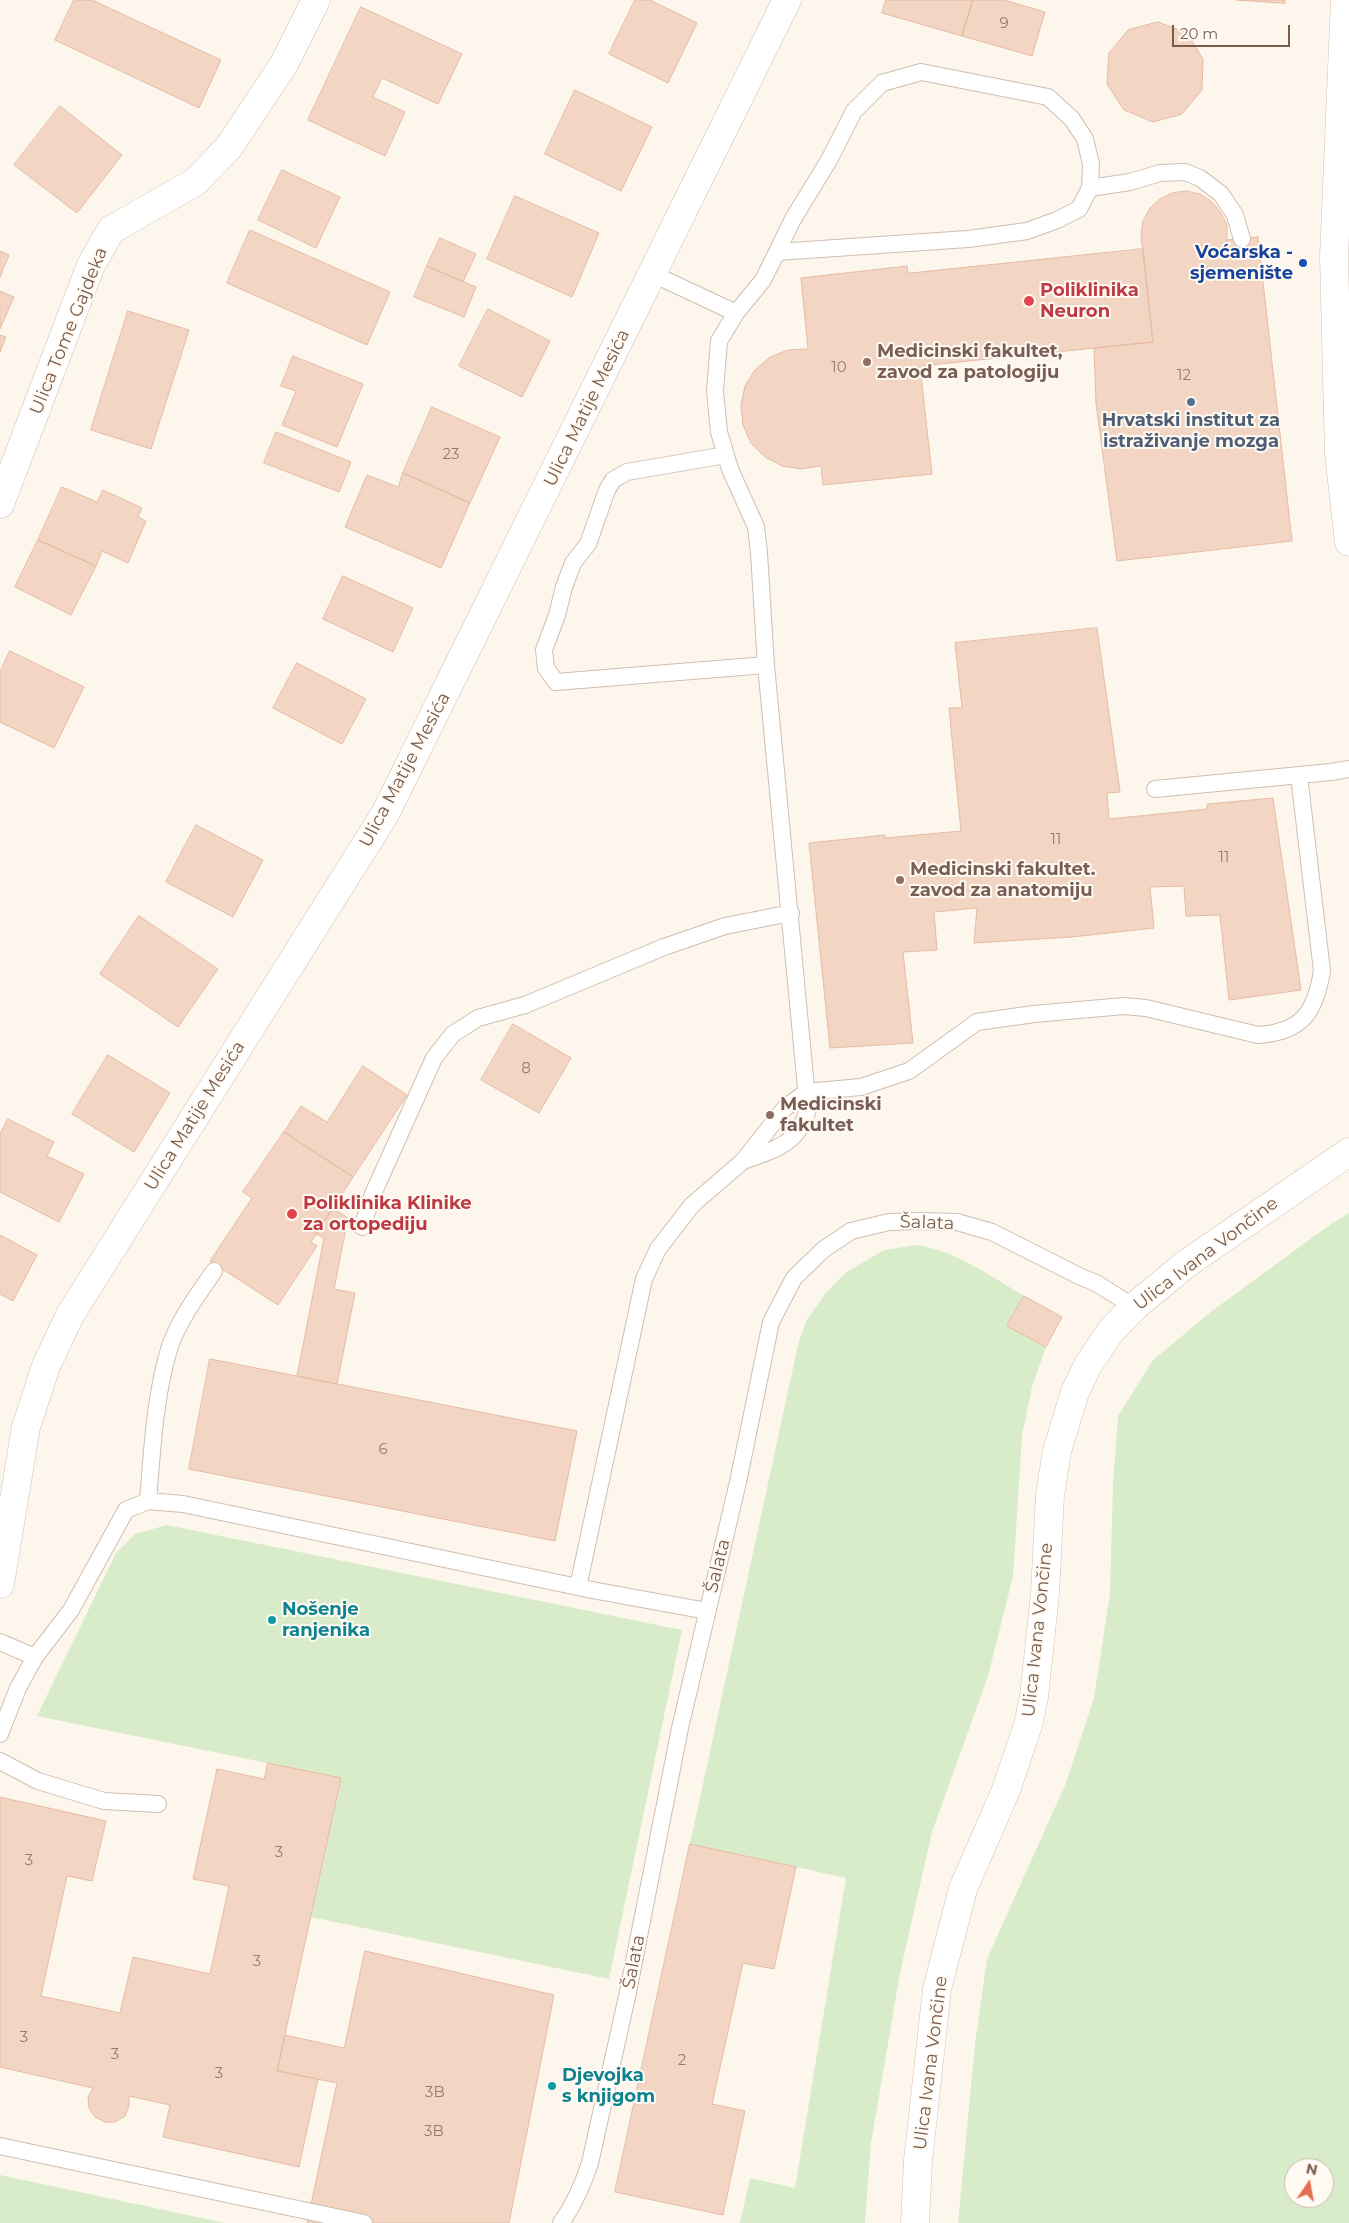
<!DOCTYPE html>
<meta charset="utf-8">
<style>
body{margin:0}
#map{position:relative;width:1349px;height:2223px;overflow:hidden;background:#fdf6ec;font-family:Montserrat,sans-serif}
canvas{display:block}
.north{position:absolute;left:1284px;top:2158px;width:50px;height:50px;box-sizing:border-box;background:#fffaf3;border:1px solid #cabbb1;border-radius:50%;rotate:12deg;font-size:14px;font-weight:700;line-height:20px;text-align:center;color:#7a5c4d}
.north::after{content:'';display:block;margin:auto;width:18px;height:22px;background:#e76f51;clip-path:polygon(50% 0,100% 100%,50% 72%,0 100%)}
.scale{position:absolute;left:1172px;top:25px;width:118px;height:22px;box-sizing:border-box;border:2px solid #7a5c4d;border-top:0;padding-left:6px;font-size:15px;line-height:18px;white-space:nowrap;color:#7a5c4d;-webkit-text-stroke:4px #fffaf3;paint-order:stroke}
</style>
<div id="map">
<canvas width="1349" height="2223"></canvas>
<div class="north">N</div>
<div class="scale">20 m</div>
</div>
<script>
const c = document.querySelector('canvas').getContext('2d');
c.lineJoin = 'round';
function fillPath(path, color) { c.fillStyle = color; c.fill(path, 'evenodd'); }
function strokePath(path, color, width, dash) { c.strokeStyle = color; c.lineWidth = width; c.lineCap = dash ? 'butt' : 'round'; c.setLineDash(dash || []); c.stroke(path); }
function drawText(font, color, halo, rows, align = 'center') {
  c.font = font + ' Montserrat,sans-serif'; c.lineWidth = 4; c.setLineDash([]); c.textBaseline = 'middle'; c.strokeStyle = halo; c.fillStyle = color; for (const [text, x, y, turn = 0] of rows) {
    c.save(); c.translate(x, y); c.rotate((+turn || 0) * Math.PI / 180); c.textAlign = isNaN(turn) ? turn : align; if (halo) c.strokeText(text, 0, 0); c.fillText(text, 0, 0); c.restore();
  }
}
fillPath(new Path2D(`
 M 1349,1213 L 1349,2223 L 958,2223 L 975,2044 L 987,1959 L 1066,1783 L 1094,1698 L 1110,1593 L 1113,1483 L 1118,1416 L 1153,1360 L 1212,1311 L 1331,1224 ZM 1294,2168 L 1324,2168 L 1324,2198 L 1294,2198 Z
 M 918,1245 C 958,1252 990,1276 1024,1296 L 1007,1326 L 1046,1347 L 1032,1387 L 1022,1436 L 1013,1576 L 988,1676 L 932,1832 L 900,1973 L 871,2143 L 865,2223 L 740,2223 L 750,2178 L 795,2188 L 846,1878 L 690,1844 L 798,1345 L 806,1321 L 825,1294 L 845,1273 L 884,1250 Z
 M 167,1525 L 682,1630 L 609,1979 L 311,1917 L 341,1778 L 37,1716 L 116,1553 L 135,1534 Z
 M 0,2175 L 225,2223 L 0,2223 Z`), '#d8ecc9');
const building = new Path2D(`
 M 74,0 L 92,0 L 221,60 L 199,108 L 55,40 Z
 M 635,0 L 650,0 L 697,23 L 668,83 L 609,54 Z
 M 886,0 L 973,0 L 962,36 L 882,13 Z
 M 973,0 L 1004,0 L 1045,12 L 1032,56 L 962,36 Z
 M 1237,0 L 1285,0 L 1285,3 Z
 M 361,7 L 462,54 L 438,104 L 382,78 L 373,97 L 405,112 L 385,156 L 308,120 Z
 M 1158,22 L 1187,33 L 1203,59 L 1202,90 L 1182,114 L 1153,122 L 1124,110 L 1107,84 L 1109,53 L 1128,30 Z
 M 575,90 L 652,127 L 621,191 L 545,154 Z
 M 60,106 L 122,155 L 77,213 L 14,165 Z
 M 282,170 L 340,197 L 316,248 L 258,220 Z
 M 1186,191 L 1200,194 L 1212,202 L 1221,213 L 1227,225 L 1227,240 L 1258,237 L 1292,541 L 1117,561 L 1096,403 L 1094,348 L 1153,342 L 1141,235 L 1143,221 L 1150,208 L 1160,199 L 1172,193 Z
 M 515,196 L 599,233 L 572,297 L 487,259 Z
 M 250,230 L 390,292 L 367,345 L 227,283 Z
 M 440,238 L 476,254 L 463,282 L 427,266 Z
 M 1143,249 L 1153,342 L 920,366 L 932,474 L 823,485 L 821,466 L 801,469 L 782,466 L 765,457 L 751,443 L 743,425 L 741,405 L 745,386 L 755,370 L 770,357 L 788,350 L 808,349 L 801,278 L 907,266 L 908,273 Z
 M 0,251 L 9,255 L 0,277 Z
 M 427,266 L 476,287 L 464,317 L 414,297 Z
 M 0,291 L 14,297 L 0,329 Z
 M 488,309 L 550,341 L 522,397 L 459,366 Z
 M 128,311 L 189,330 L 151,449 L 91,430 Z
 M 0,335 L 6,337 L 0,352 Z
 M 293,356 L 363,384 L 337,447 L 282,425 L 296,391 L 281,386 Z
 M 432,407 L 500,437 L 470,503 L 403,473 Z
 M 276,432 L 351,462 L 339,492 L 264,463 Z
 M 403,473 L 470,503 L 441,568 L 345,527 L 367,475 L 398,487 Z
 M 62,487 L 97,502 L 103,490 L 142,508 L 138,517 L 146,521 L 128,563 L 102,551 L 96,566 L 38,540 Z
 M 38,540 L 96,566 L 71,615 L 15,587 Z
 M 343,576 L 413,608 L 393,652 L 323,619 Z
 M 1097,628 L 1120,792 L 1107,793 L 1109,819 L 1207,809 L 1207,804 L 1273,798 L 1301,990 L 1229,1000 L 1220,915 L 1186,916 L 1184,886 L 1150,887 L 1154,928 L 1072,937 L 974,943 L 977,908 L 934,912 L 937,950 L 903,952 L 913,1043 L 830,1048 L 809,843 L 885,835 L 885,838 L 961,831 L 949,708 L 962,708 L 955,643 Z
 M 10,651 L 84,687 L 54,748 L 0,722 L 0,672 Z
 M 297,663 L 366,699 L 342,744 L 273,708 Z
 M 196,825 L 263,860 L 233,917 L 166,882 Z
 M 139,916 L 218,969 L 178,1027 L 100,974 Z
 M 513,1024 L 571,1058 L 539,1113 L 481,1080 Z
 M 108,1055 L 170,1093 L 134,1152 L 72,1114 Z
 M 363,1066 L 407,1095 L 353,1177 L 284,1132 L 301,1106 L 327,1122 Z
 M 8,1119 L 54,1142 L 47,1156 L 84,1174 L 59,1222 L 0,1192 L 0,1134 Z
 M 284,1132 L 353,1177 L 311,1242 L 317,1246 L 278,1305 L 210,1261 L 252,1198 L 243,1192 Z
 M 333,1208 L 348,1218 L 334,1289 L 355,1293 L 337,1384 L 297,1376 L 324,1238 L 316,1234 Z
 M 0,1235 L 37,1255 L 13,1301 L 0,1294 Z
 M 1024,1296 L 1062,1317 L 1046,1347 L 1007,1326 Z
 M 210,1359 L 577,1431 L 555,1541 L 189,1469 Z
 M 268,1763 L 341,1778 L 277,2071 L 318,2079 L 299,2167 L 163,2137 L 170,2105 L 129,2096 L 129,2106 L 125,2116 L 115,2122 L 105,2122 L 95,2117 L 89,2108 L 88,2097 L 93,2088 L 0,2067 L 0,1797 L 106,1821 L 92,1881 L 67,1876 L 41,1996 L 120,2013 L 133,1957 L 210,1974 L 229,1886 L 193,1879 L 217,1769 L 264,1779 Z
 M 690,1844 L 796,1867 L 774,1969 L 743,1963 L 712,2104 L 745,2111 L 723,2215 L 615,2192 Z
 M 365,1951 L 554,1995 L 509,2223 L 307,2223 L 337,2083 L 277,2071 L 285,2035 L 344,2048 Z`);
fillPath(building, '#f3d5c3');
strokePath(building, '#e6bba3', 1);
const service = new Path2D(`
 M 1090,188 L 1130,182 L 1160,173 L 1185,172 L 1200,178 L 1221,194 L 1235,215 L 1242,239
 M 653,274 L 736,313 L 719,341 L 715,391 L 719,432 L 730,469 L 756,527 L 759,553 L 766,665 L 808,1109 C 799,1144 774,1150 743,1161
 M 736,313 L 763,280 L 777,252 L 793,219 L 829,160 L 854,111 L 882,83 L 921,72 L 1048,97 L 1072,119 L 1085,139 L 1091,164 L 1090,188 L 1079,209 L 1057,220 L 1027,231 L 968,239 L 777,252
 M 726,455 L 627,472 L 613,480 L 607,490 L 588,544 L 573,563 L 564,587 L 557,615 L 544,650 L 546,668 L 556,682 L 766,665
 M 1155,789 L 1331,772 L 1349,769
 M 362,1227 L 373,1194 L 434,1058 L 453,1034 L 478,1018 L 525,1005 L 664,947 L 725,926 L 791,913
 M 148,1501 C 152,1452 155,1393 170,1346 C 180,1318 198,1295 214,1271
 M 578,1587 L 644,1279 L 658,1249 L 692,1205 L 743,1161 L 785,1108 L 806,1092 L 861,1087 L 909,1071 L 977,1022 L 1034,1014 L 1124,1006 L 1146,1008 L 1258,1035 C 1302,1032 1315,1013 1322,971 L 1299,776
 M 0,1642 L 35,1657 L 18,1688 L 0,1734
 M 35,1657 L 71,1610 L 126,1510 L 148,1501 L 183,1504 L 592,1590 L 707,1611
 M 0,1761 L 38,1781 L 104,1801 L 158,1804
 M 0,2146 L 364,2223
 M 561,2223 C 574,2205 583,2184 590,2163 L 628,1992 L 680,1728 L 738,1482 L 771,1322 L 794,1278 L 824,1249 L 851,1231 L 889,1222 L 921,1221 L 957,1222 L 992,1232 L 1081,1277 L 1096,1283 L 1134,1307`);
const minor = new Path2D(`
 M 0,504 L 91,265 L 111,230 L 195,182 L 229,147 L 284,64 L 316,0
 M 0,1584 L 26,1427 L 46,1366 L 70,1315 L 385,814 L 787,0`);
const secondary = new Path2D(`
 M 1345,0 L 1334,257 L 1339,454 L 1349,542
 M 915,2223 L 918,2161 L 937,1989 L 963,1889 L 1006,1790 L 1028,1725 L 1034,1697 L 1045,1594 L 1050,1495 L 1057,1451 L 1075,1392 L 1088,1365 L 1110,1332 L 1134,1307 L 1186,1264 L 1349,1152`);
strokePath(service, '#d1beb0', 18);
strokePath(minor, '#d1beb0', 29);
strokePath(secondary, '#d6c0b0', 29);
strokePath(service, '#fff', 16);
strokePath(minor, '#fff', 28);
strokePath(secondary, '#fff', 28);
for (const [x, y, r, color] of [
 [1303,263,5,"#1a4fb4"],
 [1029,301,6,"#e0444e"],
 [867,362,5,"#8d6e63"],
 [1191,402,5,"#5c6f8a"],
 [900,880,5,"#8d6e63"],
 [770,1115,5,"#8d6e63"],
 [292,1214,6,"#e0444e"],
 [272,1620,5,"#0f9aa8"],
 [552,2086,5,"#0f9aa8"]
]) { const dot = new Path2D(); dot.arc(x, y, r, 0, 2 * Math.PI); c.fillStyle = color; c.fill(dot); strokePath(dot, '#fffaf3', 2); }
drawText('15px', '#987a6a', null, [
 ["9",1004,24],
 ["10",839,368],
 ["12",1184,376],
 ["23",451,455],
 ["11",1056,840],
 ["11",1224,858],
 ["8",526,1069],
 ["6",383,1450],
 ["3",279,1853],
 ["3",29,1861],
 ["3",257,1962],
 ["3",24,2038],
 ["3",115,2055],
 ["2",682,2061],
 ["3",219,2074],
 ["3B",435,2093],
 ["3B",434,2132]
]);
drawText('bold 18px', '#164399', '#fffaf3', [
 ["Voćarska -",1293,253],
 ["sjemenište",1293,274]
], 'right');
drawText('bold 18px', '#be3a42', '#fffaf3', [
 ["Poliklinika",1040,291],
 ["Neuron",1040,312],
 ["Poliklinika Klinike",303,1204],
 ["za ortopediju",303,1225]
], 'left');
drawText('18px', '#7a5c4d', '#fffaf3', [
 ["Ulica Tome Gajdeka",69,331,-68],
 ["Ulica Matije Mesića",587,408,-64],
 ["Ulica Matije Mesića",405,770,-62],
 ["Ulica Matije Mesića",195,1116,-58],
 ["Šalata",927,1223,2],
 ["Ulica Ivana Vončine",1206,1254,-37],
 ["Šalata",718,1566,-76],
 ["Ulica Ivana Vončine",1038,1630,-84],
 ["Šalata",634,1962,-79],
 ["Ulica Ivana Vončine",931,2063,-83]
]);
drawText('bold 18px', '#785e54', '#fffaf3', [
 ["Medicinski fakultet,",877,352],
 ["zavod za patologiju",877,373],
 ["Medicinski fakultet.",910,870],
 ["zavod za anatomiju",910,891],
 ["Medicinski",780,1105],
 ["fakultet",780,1126]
], 'left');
drawText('bold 18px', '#4e5e75', '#fffaf3', [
 ["Hrvatski institut za",1191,421],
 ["istraživanje mozga",1191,442]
]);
drawText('bold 18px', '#0d838f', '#fffaf3', [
 ["Nošenje",282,1610],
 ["ranjenika",282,1631],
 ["Djevojka",562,2076],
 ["s knjigom",562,2097]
], 'left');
</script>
